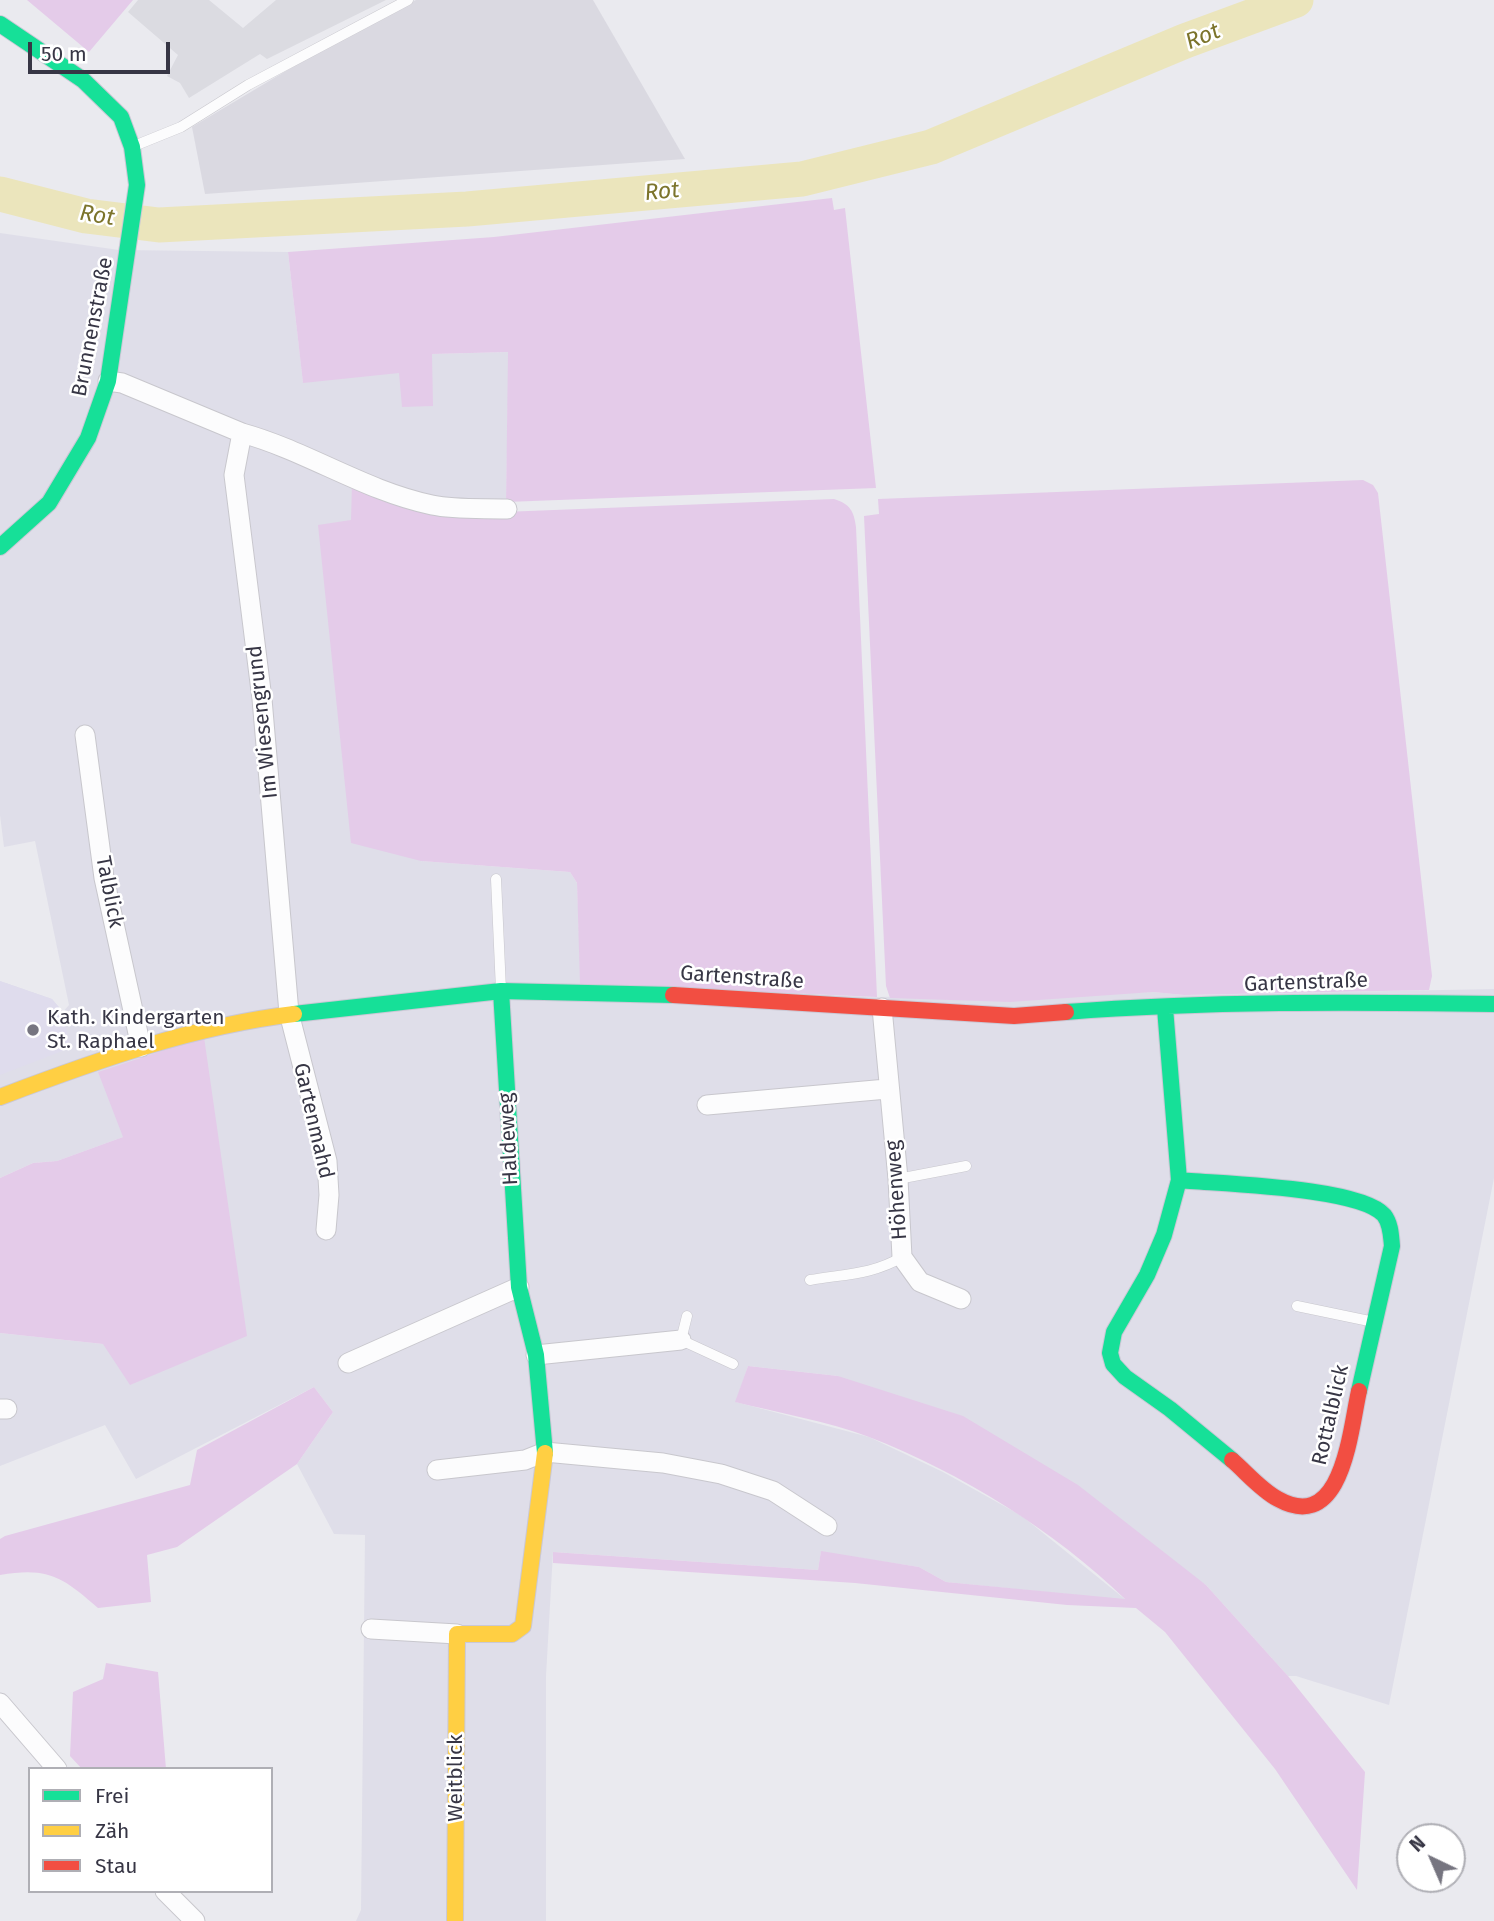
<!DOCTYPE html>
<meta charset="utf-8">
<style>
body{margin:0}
#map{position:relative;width:1494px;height:1921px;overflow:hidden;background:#eaeaef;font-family:"Fira Sans",sans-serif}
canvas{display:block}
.legend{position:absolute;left:28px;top:1767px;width:245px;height:126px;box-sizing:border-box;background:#fff;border:2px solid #afafb5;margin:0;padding:9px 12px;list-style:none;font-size:21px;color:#373645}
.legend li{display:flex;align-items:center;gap:14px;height:35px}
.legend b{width:35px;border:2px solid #afafb5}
.north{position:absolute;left:1396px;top:1823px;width:70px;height:70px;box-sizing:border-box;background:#fff;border:2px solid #afafb5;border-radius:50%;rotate:316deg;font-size:19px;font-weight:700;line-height:28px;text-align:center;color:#373645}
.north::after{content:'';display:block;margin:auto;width:24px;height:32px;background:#767580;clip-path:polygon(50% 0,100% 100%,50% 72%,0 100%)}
.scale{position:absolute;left:28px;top:42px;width:142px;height:32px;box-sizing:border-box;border:4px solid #373645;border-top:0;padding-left:9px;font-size:21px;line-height:24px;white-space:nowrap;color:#373645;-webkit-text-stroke:5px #fff;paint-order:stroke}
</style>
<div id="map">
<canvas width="1494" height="1921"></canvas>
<ul class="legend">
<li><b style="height:9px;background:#16e098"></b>Frei</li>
<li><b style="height:9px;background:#ffcf43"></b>Zäh</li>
<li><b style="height:9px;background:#f24e42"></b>Stau</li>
</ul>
<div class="north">N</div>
<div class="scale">50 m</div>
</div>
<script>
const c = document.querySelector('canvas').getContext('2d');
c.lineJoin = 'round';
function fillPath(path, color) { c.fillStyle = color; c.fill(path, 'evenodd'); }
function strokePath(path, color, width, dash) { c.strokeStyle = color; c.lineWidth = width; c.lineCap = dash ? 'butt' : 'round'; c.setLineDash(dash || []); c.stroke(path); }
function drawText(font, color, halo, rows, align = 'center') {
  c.font = font + ' "Fira Sans",sans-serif'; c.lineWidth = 5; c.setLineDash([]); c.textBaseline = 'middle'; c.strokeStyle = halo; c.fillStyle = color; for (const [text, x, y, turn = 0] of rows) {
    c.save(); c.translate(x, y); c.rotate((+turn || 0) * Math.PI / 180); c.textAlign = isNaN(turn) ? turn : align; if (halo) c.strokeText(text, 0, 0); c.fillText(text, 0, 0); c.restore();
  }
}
fillPath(new Path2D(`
 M 0,233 L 119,250 L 288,252 L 303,382 L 431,354 L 509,352 L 506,502 L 503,512 L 352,484 L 352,520 L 421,861 L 570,872 L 577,883 L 581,984 L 877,997 L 1153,992 L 1184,995 L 1494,989 L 1494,1178 L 1389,1705 L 1296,1676 L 1288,1676 L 1206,1585 L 838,1376 L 748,1366 L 736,1402 L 869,1437 L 943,1472 L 1022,1516 L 1126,1600 L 946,1582 L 919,1567 L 821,1552 L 818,1570 L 553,1552 L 546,1676 L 546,1921 L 356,1921 L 361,1910 L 365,1535 L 334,1534 L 297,1464 L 333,1412 L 314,1387 L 136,1479 L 105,1425 L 0,1466 L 0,1333 L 103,1344 L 123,1137 L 57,1161 L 33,1163 L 0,1178 L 0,981 L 52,999 L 63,1012 L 69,1005 L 35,841 L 4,847 L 0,815 Z`), '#dfdee9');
fillPath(new Path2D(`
 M 416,0 L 593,0 L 685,159 L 205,194 L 192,127 L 343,37 Z`), '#dad9e1');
fillPath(new Path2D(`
 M 0,981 L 52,999 L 63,1012 L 70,1048 L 0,1075 Z`), '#dfdced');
fillPath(new Path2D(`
 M 27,0 L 133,0 L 89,52 Z
 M 832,198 L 834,210 L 845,208 L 876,488 L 506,502 L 508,352 L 432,354 L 433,406 L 402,407 L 399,373 L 303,383 L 288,252 L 494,237 Z
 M 1363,480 L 1373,485 L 1378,493 L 1432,976 L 1429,990 L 1184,995 L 1153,992 L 1010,1002 L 890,998 L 886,986 L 864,516 L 879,514 L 878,499 Z
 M 352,483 L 503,512 L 834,499 C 850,504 854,511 856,527 L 877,997 L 580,984 L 577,883 L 570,872 L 421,861 L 351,843 L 318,525 L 351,520 Z
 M 204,1037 L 247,1336 L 130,1385 L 103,1344 L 0,1333 L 0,1178 L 33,1163 L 57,1161 L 123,1137 L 98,1072 Z
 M 748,1366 L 838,1376 L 963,1416 L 1078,1485 L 1206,1585 L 1288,1676 L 1365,1772 L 1357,1890 L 1275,1769 L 1165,1632 L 1136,1608 L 1067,1605 L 855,1583 L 553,1563 L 553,1552 L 818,1570 L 821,1551 L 919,1567 L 946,1582 L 1125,1599 C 1056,1532 960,1472 869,1437 C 827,1421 779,1413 735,1402 Z
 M 314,1387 L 333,1412 L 297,1464 L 177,1547 L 147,1555 L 151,1602 L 98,1608 C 62,1577 49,1567 0,1575 L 0,1539 L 5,1536 L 190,1485 L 197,1450 Z
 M 106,1663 L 158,1672 L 166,1769 L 82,1769 L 70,1756 L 73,1692 L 103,1679 Z`), '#e4cbe9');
fillPath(new Path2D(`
 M 138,0 L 209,0 L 243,28 L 276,0 L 386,0 L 267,59 L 260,54 L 189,98 L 180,83 L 167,76 L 178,55 L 128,12 Z`), '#dbdbe1');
strokePath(new Path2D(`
 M 0,194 L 86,216 L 159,225 L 467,209 L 802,179 L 931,147 L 1185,41 L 1296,0`), '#ebe5bc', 35);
const lane = new Path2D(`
 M 134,146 L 181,127 L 248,85 L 408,0
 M 496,879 L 501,990
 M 898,1179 L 966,1166
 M 810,1280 C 843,1274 872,1275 902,1257
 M 1297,1306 L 1374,1322
 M 687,1316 L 681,1340 L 733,1364`);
const street = new Path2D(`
 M 108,381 L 122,383 L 242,433 L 234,475 L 262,699 L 289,1013 L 327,1161 L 329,1195 L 326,1230
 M 242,433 C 307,451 365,491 432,505 C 456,510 483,508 507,509
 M 85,735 L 104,878 L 141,1047
 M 882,1008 L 898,1179 L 902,1257 L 920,1282 L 961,1299
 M 707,1105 L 887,1089
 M 536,1355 L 681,1340
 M 348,1363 L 519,1287
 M 0,1409 L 7,1409
 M 437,1470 L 525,1460 L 545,1452 L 663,1463 L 721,1474 L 773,1491 L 827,1526
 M 371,1629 L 457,1634
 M 0,1703 L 57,1769
 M 165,1891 L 195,1921`);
const fast = new Path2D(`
 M 0,24 L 83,80 L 121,117 L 132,147 L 137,185 L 108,381 L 88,438 L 49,503 L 0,547
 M 501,991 L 519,1287 L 536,1355 L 545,1453
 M 1165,1008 L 1179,1180 L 1164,1235 L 1147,1275 L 1114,1332 L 1110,1353 L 1113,1364 L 1125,1377 L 1170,1409 L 1232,1460
 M 1066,1012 C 1208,1001 1351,1002 1494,1004
 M 294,1014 L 501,991 L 673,995
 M 1179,1180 C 1220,1184 1359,1187 1384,1215 C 1391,1224 1391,1236 1392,1246 L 1359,1391`);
const slow = new Path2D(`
 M 0,1097 C 95,1061 193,1026 294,1014
 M 455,1921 L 457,1634 L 512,1634 L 523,1626 L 545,1453`);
const jam = new Path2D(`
 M 673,995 L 1014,1016 L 1066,1012
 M 1232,1460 C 1246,1472 1261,1490 1278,1499 C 1343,1535 1350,1430 1359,1391`);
strokePath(lane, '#c8c7cd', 11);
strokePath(street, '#c8c7cd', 21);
strokePath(fast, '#cac8d5', 18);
strokePath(slow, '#cac8d5', 18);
strokePath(jam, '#cac8d5', 18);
strokePath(lane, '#fcfcfd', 10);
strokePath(street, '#fcfcfd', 19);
strokePath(fast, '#16e098', 16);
strokePath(slow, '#ffcf43', 16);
strokePath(jam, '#f24e42', 16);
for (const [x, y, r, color] of [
 [33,1030,7,"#767580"]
]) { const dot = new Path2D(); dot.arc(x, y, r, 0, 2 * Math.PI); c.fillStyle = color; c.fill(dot); strokePath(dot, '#fff', 2.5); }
drawText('21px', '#373645', '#fff', [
 ["Brunnenstraße",93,327,-79],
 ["Im Wiesengrund",263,722,-96],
 ["Talblick",109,892,79],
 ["Gartenstraße",742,978,4],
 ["Gartenstraße",1306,983,-2],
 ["Gartenmahd",313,1121,77],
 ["Haldeweg",509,1139,-93],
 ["Höhenweg",897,1190,-94],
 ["Rottalblick",1331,1415,-77],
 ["Weitblick",456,1778,-90]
]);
drawText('21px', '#373645', '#fff', [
 ["Kath. Kindergarten",47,1018],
 ["St. Raphael",47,1042]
], 'left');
drawText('italic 23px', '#7c742b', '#fff', [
 ["Rot",1203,37,-22],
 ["Rot",662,192,-5],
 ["Rot",97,216,9]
]);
</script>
